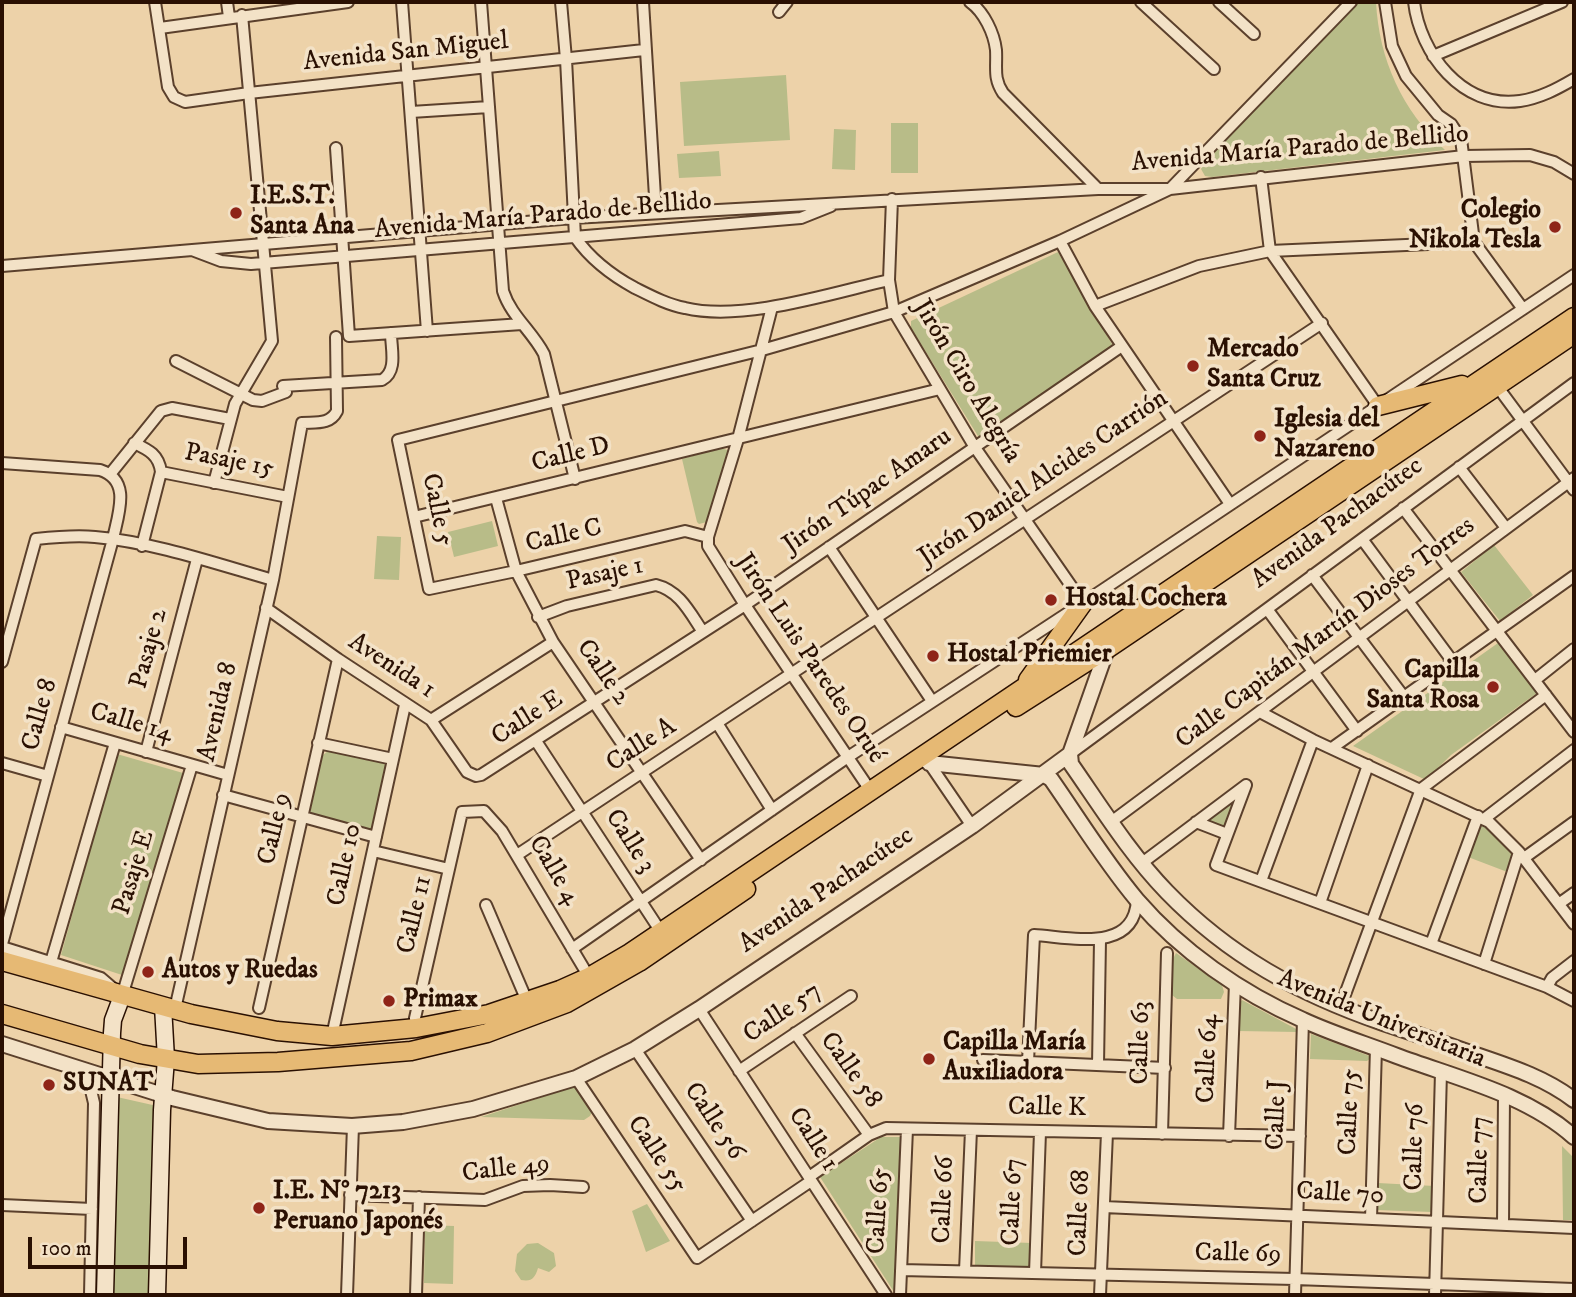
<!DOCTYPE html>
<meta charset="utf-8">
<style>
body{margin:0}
#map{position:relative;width:1576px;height:1297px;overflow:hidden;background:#edd2a9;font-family:"IM FELL DW Pica",serif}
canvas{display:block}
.frame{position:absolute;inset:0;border:4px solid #2a1002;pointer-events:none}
.scale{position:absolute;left:28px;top:1237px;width:159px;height:32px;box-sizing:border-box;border:4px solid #2a1002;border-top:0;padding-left:9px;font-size:21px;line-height:24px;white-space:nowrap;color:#2a1002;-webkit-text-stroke:5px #f3e2c7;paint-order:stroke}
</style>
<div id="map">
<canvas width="1576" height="1297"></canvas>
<div class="frame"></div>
<div class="scale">100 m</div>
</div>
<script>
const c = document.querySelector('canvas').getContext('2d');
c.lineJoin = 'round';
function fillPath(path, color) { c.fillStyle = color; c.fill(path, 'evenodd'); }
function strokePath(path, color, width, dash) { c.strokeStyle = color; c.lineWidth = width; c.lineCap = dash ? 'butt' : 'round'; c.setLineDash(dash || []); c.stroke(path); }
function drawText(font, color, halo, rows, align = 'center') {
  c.font = font + ' "IM FELL DW Pica",serif'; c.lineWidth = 7; c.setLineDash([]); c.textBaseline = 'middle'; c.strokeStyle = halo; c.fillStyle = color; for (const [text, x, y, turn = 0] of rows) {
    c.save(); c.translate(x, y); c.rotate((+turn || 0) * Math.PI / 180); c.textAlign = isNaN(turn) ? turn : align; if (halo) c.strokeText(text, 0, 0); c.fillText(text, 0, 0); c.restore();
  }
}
fillPath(new Path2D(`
 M 1359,2 L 1376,2 C 1379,60 1402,110 1445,150 L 1212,177 L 1205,176 L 1201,169 L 1204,163 Z
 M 786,75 L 790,140 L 684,146 L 680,82 Z
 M 891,123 L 918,123 L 918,173 L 891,173 Z
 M 834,129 L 856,130 L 855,170 L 832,169 Z
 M 719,151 L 721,176 L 679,178 L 677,154 Z
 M 1058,252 L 1112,344 L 1112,351 L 982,437 L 978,436 L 911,328 L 911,321 Z
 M 721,448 L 727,450 L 728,453 L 707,522 L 699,524 L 697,522 L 682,459 Z
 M 492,521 L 498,546 L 454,557 L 448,532 Z
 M 377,536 L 401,537 L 399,580 L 374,579 Z
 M 1494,545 L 1533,595 L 1500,621 L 1461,572 Z
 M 1498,643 L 1537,693 L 1451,755 L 1426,780 L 1353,746 Z
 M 328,751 L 385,762 L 387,769 L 374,829 L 370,832 L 312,816 L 310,813 L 322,756 Z
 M 117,754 L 183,773 L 122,975 L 61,955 Z
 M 1239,796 L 1225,829 L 1206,822 Z
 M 1481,822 L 1495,830 L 1516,853 L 1510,873 L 1468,857 Z
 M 1176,953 L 1222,985 L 1224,992 L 1221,999 L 1177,999 L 1172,995 L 1172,961 Z
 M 1242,1000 L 1298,1030 L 1297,1032 L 1238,1031 L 1239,1004 Z
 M 1311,1034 L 1372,1057 L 1367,1061 L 1310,1059 Z
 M 573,1087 L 584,1092 L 592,1112 L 590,1116 L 584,1120 L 481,1117 Z
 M 117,1097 L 157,1106 L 153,1295 L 111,1295 Z
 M 881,1137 L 902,1137 L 896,1295 L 820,1177 Z
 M 1562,1146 L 1574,1158 L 1574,1220 L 1563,1220 Z
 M 1378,1183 L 1434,1186 L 1432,1212 L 1376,1210 Z
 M 647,1204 L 670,1241 L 646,1252 L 632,1211 Z
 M 425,1225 L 454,1226 L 453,1284 L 424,1283 Z
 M 975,1241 L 1032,1243 L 1031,1269 L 975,1267 Z
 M 538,1243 L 554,1253 L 556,1266 L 549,1272 L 538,1268 C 535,1278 532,1282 521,1280 L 515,1271 L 517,1254 L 527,1244 Z`), '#b8bc88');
const minor = new Path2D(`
 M 155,2 L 168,87 L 174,97 L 185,102 L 249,93 L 644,50
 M 227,2 L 229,17
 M 402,2 L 427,331
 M 481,2 L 503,291 C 511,316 532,331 544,354 L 575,479
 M 561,2 L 566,59 L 575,237 C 591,260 611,275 635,288 C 651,296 668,305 685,308 C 743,322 832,293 889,280
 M 643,2 L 656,213
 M 970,2 C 984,12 994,33 996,50 C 997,68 993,78 1003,93 L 1098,189
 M 1141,2 L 1214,69
 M 1219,2 L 1254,34
 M 1385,2 L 1392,46 L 1406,76 L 1438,115 L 1451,124 L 1461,139 L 1474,242 L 1523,309
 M 1414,2 C 1420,53 1462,109 1520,101 C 1540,98 1557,89 1574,79
 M 779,12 L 787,2
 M 160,28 L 348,2
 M 1433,56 L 1562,2
 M 411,112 L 489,107
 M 336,148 L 349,336 L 522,324
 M 1261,177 L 1270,251 L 1378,406
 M 892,199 L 889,280 L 894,312 L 974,446 L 1083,603
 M 1060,241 L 1095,306 L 1230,504
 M 192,250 L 221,261 L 251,264 L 801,218 L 831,206
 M 2,266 L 573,218 L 1098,189 L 1170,189 L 1464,156 L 1530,155 L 1554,162 L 1574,174
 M 1095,306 L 1199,266 L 1270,251 L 1474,242
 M 772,307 L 738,439 L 708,537 L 708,546 L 745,605 L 870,790
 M 176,361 L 253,400 L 262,401 L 286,392
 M 283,386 L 382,380 C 398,371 391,349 391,333
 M 1497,386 L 1574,490
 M 134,443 C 149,450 159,455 161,472 L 142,546
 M 2,463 L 100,470 C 132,480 118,514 113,539 L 2,944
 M 1459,467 L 1506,528
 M 161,472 L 288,497
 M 111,473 L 161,411 L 172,408 L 230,419
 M 214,483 L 235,404 L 272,341 L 242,15
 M 496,498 L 516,571 L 553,642 L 701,860
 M 1403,508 L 1574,732
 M 414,517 L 940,389
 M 708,537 L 685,531 L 516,571 L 429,589 L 398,440 L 762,350 L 894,312 L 1060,241 L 1170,189 L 1351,2
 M 1362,539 L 1453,662
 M 829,547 L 932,701
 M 1312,575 L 1404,697
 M 266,608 L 338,659 L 431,720 L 467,772 L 476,776 L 481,775 L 745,605 L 1122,346
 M 1267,609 L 1357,731
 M 538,617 L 567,606 L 656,585 C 680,591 690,613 703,632
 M 2,662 L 36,539 C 55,537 75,535 95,537 C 153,542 217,564 273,580
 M 1535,680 L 1574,649
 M 1260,712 L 1313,740 L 1489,822 L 1519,852 L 1574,924
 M 431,720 L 553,642
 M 717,723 L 772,810
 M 61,727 L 228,775
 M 536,741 L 661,932
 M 318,743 L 393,759
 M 1332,748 L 1574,576
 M 146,752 L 197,559
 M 1070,754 L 1574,383
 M 2,763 L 48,776
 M 929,763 L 972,826
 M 1246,785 L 1216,865 L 1547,987 L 1574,1001
 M 223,795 L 376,837
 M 1484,819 L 1574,750
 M 1111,822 L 1574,478
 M 1196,822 L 1227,834
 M 373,851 L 449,869
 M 517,855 L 1322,323
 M 1524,858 L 1574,822
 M 1142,863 L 1246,785
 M 1261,881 L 1313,740
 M 1320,903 L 1368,765
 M 1560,903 L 1574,893
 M 486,905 L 527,1001
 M 1431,944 L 1478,816
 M 2,947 L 101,978 L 122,996 L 192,765
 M 572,949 L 848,757 L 1083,603 L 1574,275
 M 51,962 L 115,743
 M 1484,964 L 1519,852
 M 1547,987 L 1552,978 L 1574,961
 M 259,1008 L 338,659
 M 1340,1008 L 1421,789 L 1546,695
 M 175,1009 L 273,580 L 302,423 C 316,422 330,425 337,411 L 336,337
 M 699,1009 L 886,1295
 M 416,1028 L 415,1018 L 462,812 L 484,811 L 502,831 L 589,977
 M 795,1033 L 869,1135
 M 332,1036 L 405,705
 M 635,1049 L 752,1221
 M 983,1060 L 1165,1068
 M 1028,1062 L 1034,935 C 1070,937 1134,954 1137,900
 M 1098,1065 L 1100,940
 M 80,1068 L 89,1082 L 94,1103 L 90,1295
 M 739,1071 L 851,996
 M 576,1078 L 697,1258 L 811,1181
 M 1162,1134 L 1167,953
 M 1229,1136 L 1235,983
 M 809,1177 L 869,1135 L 886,1128 L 1300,1136
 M 350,1195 L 485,1200 L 523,1186 L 550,1185 L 583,1187
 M 2,1205 L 92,1209
 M 1104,1207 L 1574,1228
 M 1371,1219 L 1376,1048
 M 1503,1225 L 1504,1096
 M 901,1270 L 1295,1279 L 1574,1289
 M 965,1271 L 971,1130
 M 1035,1273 L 1040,1132
 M 347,1295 L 353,1126
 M 416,1295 L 419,1197
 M 900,1295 L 907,1129
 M 1100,1295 L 1107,1133
 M 1295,1295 L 1303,1020
 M 1435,1295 L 1441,1072`);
const tertiary = new Path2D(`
 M 1107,649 L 1070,754 L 1071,764 C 1101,807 1130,854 1167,892 C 1229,956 1299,994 1383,1023 C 1413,1033 1443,1043 1473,1054 C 1508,1066 1544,1077 1574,1100
 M 923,755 L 929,763 L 1044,775 L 1051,779 C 1079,819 1105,862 1137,900 C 1181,951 1241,993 1303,1020 C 1333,1034 1366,1044 1397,1056 C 1456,1078 1526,1094 1574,1137
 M 2,1044 L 172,1098 L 268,1121 L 352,1126 L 403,1122 L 473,1109 L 576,1078 L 635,1049 L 699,1009 L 972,826 L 1070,754`);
const secondary = new Path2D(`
 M 105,1295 L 112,1033 L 113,1020 L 122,996
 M 157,1295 L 162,1110 L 166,1059 L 163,1006`);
const primary = new Path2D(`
 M 1378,406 L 1462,385
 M 1028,680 L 1083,603
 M 1016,707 L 1107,649 L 1574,334
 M 2,961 L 191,1014 L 277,1031 L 332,1036 L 416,1028 L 489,1014 L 560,990 L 589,977 L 630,953 L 1574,317
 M 2,1014 L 140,1054 L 198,1064 L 278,1062 L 411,1051 L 487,1033 L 567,1003 L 639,962 L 746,889`);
strokePath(minor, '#5b402c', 14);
strokePath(tertiary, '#5b402c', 18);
strokePath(secondary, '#2a1002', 19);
strokePath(primary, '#2a1002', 21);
strokePath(minor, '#f3e2c7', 10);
strokePath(tertiary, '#f3e2c7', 14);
strokePath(secondary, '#f3e2c7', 16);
strokePath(primary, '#e6b974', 18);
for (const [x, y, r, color] of [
 [236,213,7,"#8f2418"],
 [1555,227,7,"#8f2418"],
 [1193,366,7,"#8f2418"],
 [1260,436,7,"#8f2418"],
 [1051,600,7,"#8f2418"],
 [933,656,7,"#8f2418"],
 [1493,687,7,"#8f2418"],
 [148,972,7,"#8f2418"],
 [389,1001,7,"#8f2418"],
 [929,1059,7,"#8f2418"],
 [49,1085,7,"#8f2418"],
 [259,1208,7,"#8f2418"]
]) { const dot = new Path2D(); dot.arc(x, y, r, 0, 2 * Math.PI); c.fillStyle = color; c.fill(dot); strokePath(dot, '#f3e2c7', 2.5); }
drawText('26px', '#2a1002', '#f3e2c7', [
 ["Avenida San Miguel",406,53,-6],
 ["Avenida María Parado de Bellido",1300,150,-5],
 ["Avenida María Parado de Bellido",543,217,-5],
 ["Jirón Ciro Alegría",966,382,59],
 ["Calle D",571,456,-14],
 ["Pasaje 15",229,462,11],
 ["Jirón Daniel Alcides Carrión",1044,479,-34],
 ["Jirón Túpac Amaru",868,492,-35],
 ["Calle 5",436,510,78],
 ["Avenida Pachacútec",1338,524,-36],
 ["Calle C",564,537,-13],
 ["Pasaje 1",605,575,-13],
 ["Calle Capitán Martín Dioses Torres",1326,634,-37],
 ["Pasaje 2",150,649,-75],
 ["Jirón Luis Paredes Orué",809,659,56],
 ["Avenida 1",391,667,33],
 ["Calle 2",602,673,55],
 ["Avenida 8",219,712,-77],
 ["Calle 8",41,715,-75],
 ["Calle E",528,719,-33],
 ["Calle 14",131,724,16],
 ["Calle A",642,746,-33],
 ["Calle 9",276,829,-77],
 ["Calle 3",629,842,57],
 ["Calle 10",346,865,-78],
 ["Calle 4",553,871,59],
 ["Pasaje E",135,873,-73],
 ["Avenida Pachacútec",827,891,-34],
 ["Calle 11",416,915,-77],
 ["Calle 57",783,1014,-34],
 ["Avenida Universitaria",1381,1020,22],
 ["Calle 63",1142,1043,-89],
 ["Calle 64",1209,1059,-88],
 ["Calle 58",850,1071,54],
 ["Calle K",1047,1109,1],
 ["Calle 75",1351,1112,-88],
 ["Calle J",1278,1115,-88],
 ["Calle 56",713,1122,56],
 ["Calle 1",812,1140,57],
 ["Calle 76",1416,1147,-89],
 ["Calle 55",656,1155,56],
 ["Calle 77",1481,1160,-89],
 ["Calle 49",506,1170,-7],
 ["Calle 70",1340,1195,3],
 ["Calle 66",945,1200,-88],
 ["Calle 67",1014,1202,-88],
 ["Calle 65",880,1211,-87],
 ["Calle 68",1081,1213,-88],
 ["Calle 69",1238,1255,1]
]);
drawText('bold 26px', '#2a1002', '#f3e2c7', [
 ["I.E.S.T.",250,198],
 ["Santa Ana",250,228],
 ["Colegio",1541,212,"right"],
 ["Nikola Tesla",1541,242,"right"],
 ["Mercado",1207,351],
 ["Santa Cruz",1207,381],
 ["Iglesia del",1274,421],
 ["Nazareno",1274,451],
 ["Hostal Cochera",1065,600],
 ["Hostal Priemier",947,656],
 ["Capilla",1479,672,"right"],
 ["Santa Rosa",1479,702,"right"],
 ["Autos y Ruedas",162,972],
 ["Primax",403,1001],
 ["Capilla María",943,1044],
 ["Auxiliadora",943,1074],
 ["SUNAT",63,1085],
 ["I.E. N° 7213",273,1193],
 ["Peruano Japonés",273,1223]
], 'left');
</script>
